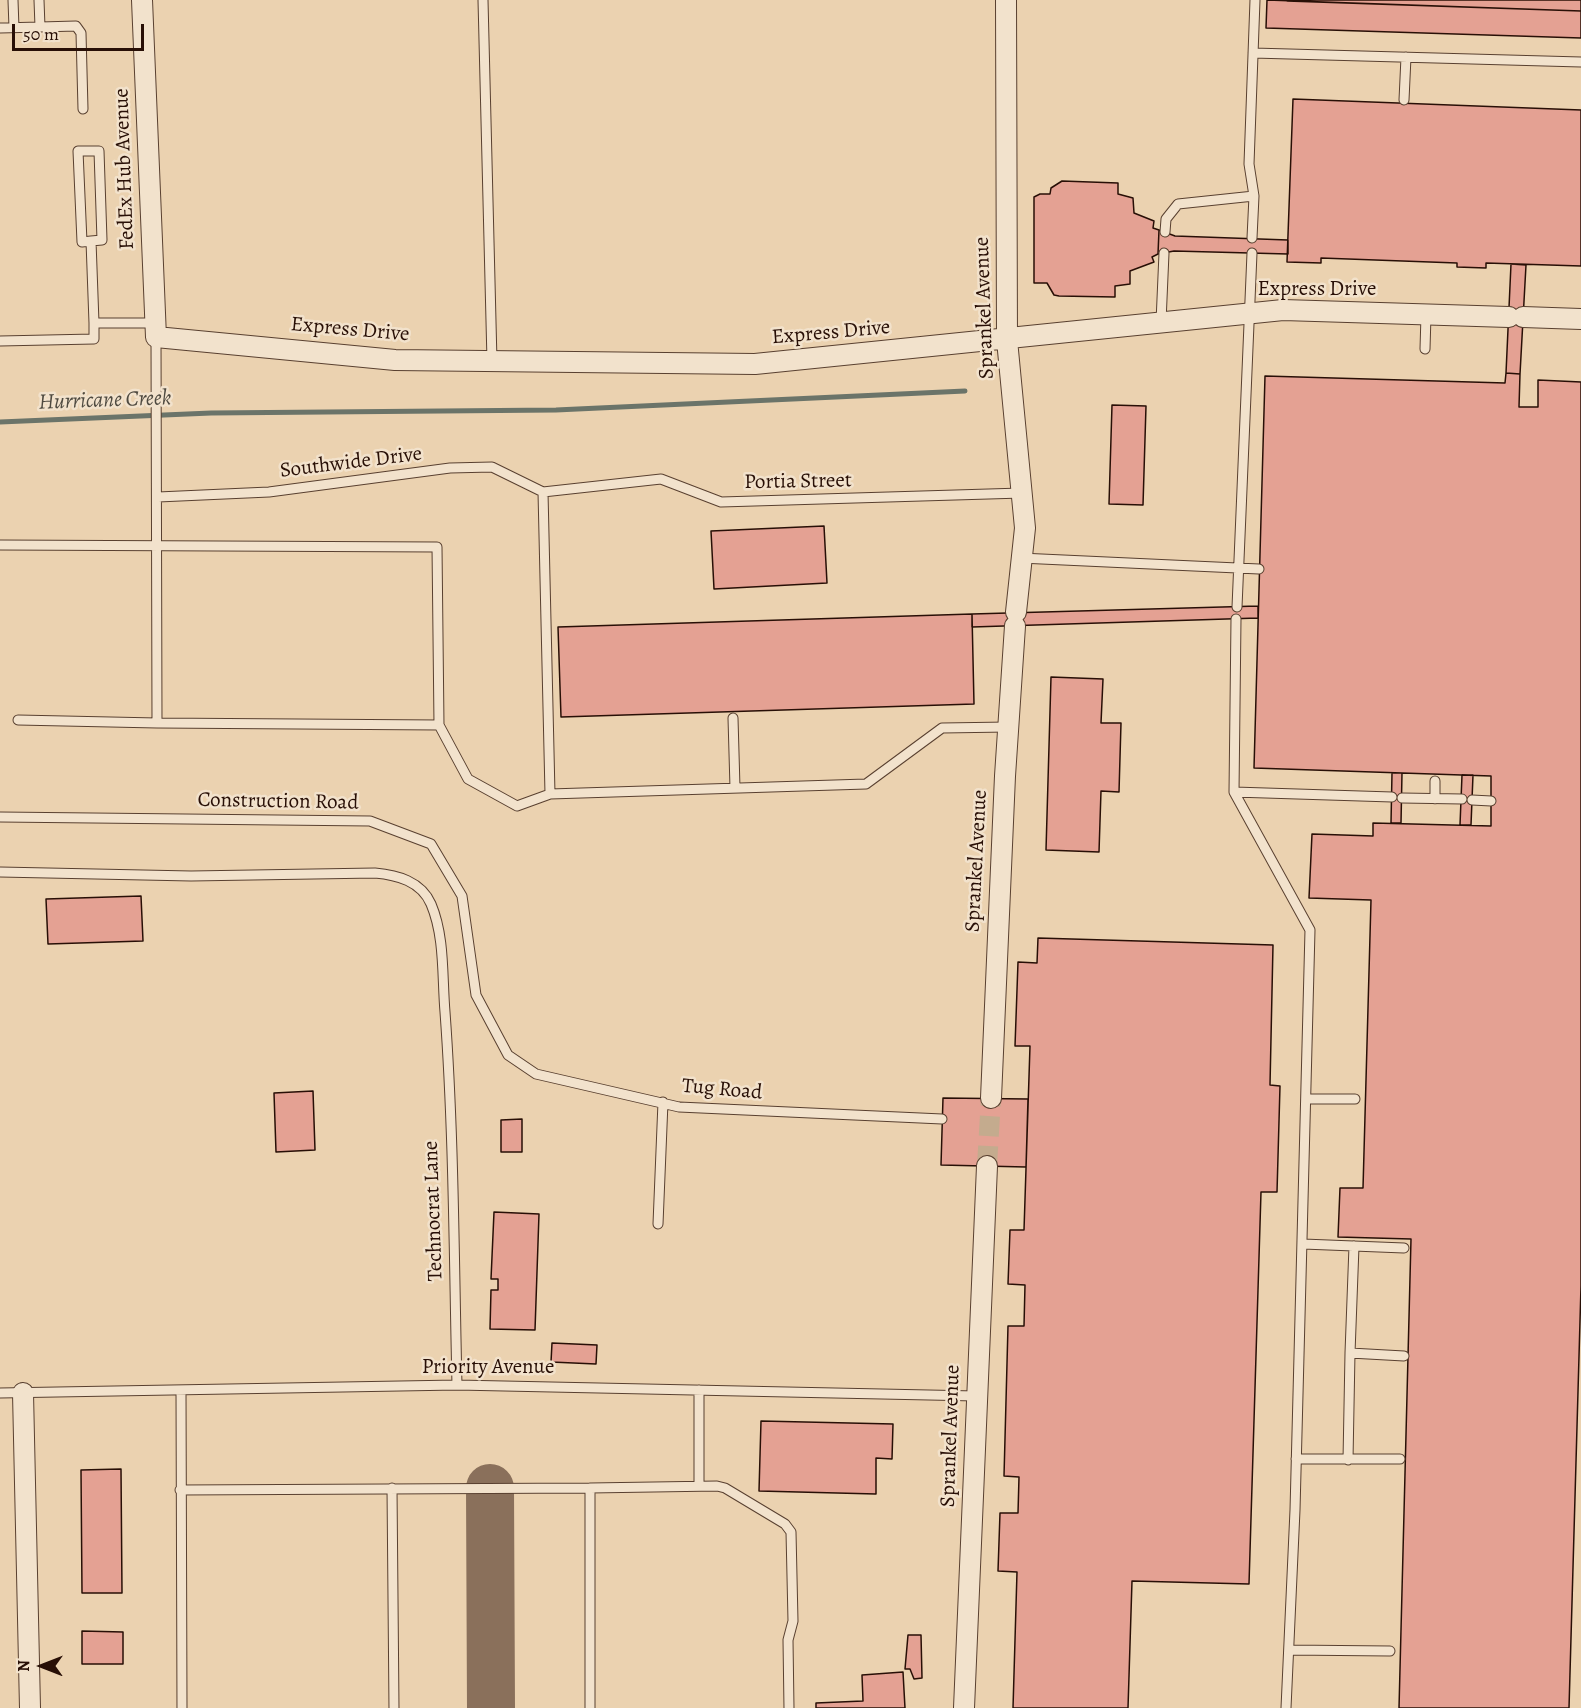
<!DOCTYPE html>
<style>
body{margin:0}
#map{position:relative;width:1581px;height:1708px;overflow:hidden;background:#ebd2b0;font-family:Alegreya,serif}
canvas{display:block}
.north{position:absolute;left:12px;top:1636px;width:60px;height:60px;-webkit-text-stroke:4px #f2e2cc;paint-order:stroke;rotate:270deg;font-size:16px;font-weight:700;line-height:24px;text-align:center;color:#280f06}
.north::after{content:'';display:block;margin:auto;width:21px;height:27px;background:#280f06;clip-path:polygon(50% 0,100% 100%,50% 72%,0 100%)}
.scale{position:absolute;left:12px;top:24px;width:132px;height:27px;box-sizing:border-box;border:3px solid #280f06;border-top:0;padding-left:8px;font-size:18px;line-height:21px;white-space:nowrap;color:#280f06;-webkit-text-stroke:4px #f2e2cc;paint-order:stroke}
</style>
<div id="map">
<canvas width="1581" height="1708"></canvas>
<div class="north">N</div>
<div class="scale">50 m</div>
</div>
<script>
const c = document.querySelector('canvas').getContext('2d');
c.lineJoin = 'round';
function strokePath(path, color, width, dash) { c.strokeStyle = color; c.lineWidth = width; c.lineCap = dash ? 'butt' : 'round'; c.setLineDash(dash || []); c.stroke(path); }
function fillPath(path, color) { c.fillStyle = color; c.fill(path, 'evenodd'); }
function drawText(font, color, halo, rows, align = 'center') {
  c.font = font + ' Alegreya,serif'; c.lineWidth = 5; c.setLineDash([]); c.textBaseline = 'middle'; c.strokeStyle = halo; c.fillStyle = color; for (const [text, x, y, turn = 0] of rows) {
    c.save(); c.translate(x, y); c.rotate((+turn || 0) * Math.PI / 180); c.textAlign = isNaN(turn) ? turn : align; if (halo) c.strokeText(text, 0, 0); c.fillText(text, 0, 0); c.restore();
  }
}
strokePath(new Path2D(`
 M 0,422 L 211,413 L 556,410 L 965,391`), '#6b7469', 5);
strokePath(new Path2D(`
 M 490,1488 L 491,1708`), '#8a705b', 48);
const building = new Path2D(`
 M 1267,0 L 1581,11 L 1581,38 L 1266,28 Z
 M 1581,0 L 1581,11 L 1287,1 L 1287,0 Z
 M 1293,99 L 1581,110 L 1581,266 L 1486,263 L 1486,268 L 1457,267 L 1457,263 L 1321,258 L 1321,263 L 1287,262 Z
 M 1062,181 L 1118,183 L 1118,194 L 1133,198 L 1134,213 L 1154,221 L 1153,228 L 1159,230 L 1158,254 L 1152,257 L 1154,262 L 1130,271 L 1130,284 L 1115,286 L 1115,297 L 1059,296 L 1054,295 L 1047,283 L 1034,283 L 1034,197 L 1040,194 L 1050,194 L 1051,188 Z
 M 1159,230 L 1175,236 L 1288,240 L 1288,254 L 1174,251 L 1158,254 Z
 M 1511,264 L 1526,265 L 1520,374 L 1506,373 Z
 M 1506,373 L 1520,374 L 1519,407 L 1538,407 L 1538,380 L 1581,382 L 1581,1286 L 1569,1708 L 1399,1708 L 1411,1239 L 1338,1237 L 1340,1188 L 1363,1188 L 1371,900 L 1309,898 L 1312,834 L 1373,836 L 1373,823 L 1491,826 L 1491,776 L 1254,768 L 1265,376 L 1505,383 Z
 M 1112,405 L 1146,406 L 1143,505 L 1109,504 Z
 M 824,526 L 827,583 L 714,589 L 711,531 Z
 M 1258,606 L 1258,618 L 972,627 L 972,614 Z
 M 972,614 L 974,704 L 561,717 L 558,627 Z
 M 1051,677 L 1103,679 L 1101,723 L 1121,723 L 1119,792 L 1101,791 L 1099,852 L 1046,850 Z
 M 1392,773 L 1402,773 L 1401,823 L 1391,823 Z
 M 1462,775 L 1473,775 L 1471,825 L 1460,825 Z
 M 141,896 L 143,941 L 48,944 L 46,899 Z
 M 1038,938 L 1273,945 L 1270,1085 L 1280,1086 L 1277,1192 L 1261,1192 L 1249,1584 L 1132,1581 L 1128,1708 L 1013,1708 L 1017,1572 L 998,1571 L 1000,1513 L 1018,1513 L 1019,1477 L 1004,1476 L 1008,1326 L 1024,1326 L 1025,1285 L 1008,1284 L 1010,1230 L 1024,1230 L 1030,1046 L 1015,1046 L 1018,962 L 1037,963 Z
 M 313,1091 L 315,1150 L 276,1152 L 274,1093 Z
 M 943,1098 L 1028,1099 L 1026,1167 L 941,1165 Z
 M 522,1119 L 522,1152 L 501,1152 L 501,1120 Z
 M 494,1212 L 539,1214 L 535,1330 L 490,1329 L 491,1290 L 498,1290 L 498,1279 L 491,1279 Z
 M 552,1343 L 597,1345 L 596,1364 L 551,1362 Z
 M 761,1421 L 893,1424 L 892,1459 L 876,1458 L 876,1494 L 759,1491 Z
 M 121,1469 L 122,1593 L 82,1593 L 81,1470 Z
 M 82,1631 L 123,1632 L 123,1664 L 82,1664 Z
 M 908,1635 L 921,1635 L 922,1678 L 914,1679 L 910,1669 L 905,1669 Z
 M 903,1672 L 905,1708 L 816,1708 L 816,1703 L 863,1701 L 862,1675 Z`);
fillPath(building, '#e4a193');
strokePath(building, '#280f06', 1.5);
strokePath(new Path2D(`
 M 987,1166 L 991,1098`), '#c4ab8e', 20, [20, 10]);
const lane = new Path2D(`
 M 13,0 L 14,28
 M 39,0 L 40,27 L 76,26 L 81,33 L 83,109
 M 483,0 L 492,361
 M 0,28 L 40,27
 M 1253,53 L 1581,62
 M 1404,100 L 1406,57
 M 1165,232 L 1166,219 L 1178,204 L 1254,196
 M 1252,238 L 1254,196 L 1249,164 L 1255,0
 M 91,241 L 82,242 L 78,151 L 99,151 L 102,240 L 91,241 L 94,323
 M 1161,322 L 1164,253
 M 0,341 L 94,339 L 94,323 L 156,323
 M 1425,349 L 1426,315
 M 158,497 L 269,492 L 450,468 L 492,467 L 543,492
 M 0,545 L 437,547 L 439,725 L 468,779 L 517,806 L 550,794
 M 1020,558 L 1259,569
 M 1237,607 L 1252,253
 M 1236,619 L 1234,792 L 1310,930 L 1295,1510 L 1286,1708
 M 733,718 L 735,788
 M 18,720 L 157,723 L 156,337
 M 157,723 L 439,725
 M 1008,727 L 942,728 L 866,784 L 550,794 L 543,492 L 661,479 L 721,502 L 1022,493
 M 1234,792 L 1392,797
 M 1402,798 L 1462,799
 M 1435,799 L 1435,781
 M 1472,800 L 1491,801
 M 0,817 L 370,821 L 431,844 L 462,896 L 476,995 L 508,1055 L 536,1074 L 679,1107 L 942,1119
 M 0,872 L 191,876 L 375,873 C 397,875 421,881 431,904 C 445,937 442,977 445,1012 C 454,1136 454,1261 457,1385
 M 1307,1099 L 1355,1099
 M 658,1224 L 663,1102
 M 1303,1244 L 1404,1248
 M 1354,1246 L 1350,1353 L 1404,1356
 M 181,1390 L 182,1708
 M 699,1390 L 699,1486
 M 0,1393 L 457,1385 L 976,1396
 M 1296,1459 L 1400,1459
 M 1348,1460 L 1350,1353
 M 392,1488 L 394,1708
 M 180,1490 L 590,1488
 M 1289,1650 L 1390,1651
 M 590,1708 L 590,1488 L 717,1486 L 725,1488 L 785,1524 L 791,1532 L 793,1621 L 788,1640 L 789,1708`);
const street = new Path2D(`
 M 142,0 L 156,337 L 395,360 L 755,364 L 1283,310 L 1509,317
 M 1006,0 L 1007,340 L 1025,528 L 1016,612
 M 1523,317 L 1581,319
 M 991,1098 L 1005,776 L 1015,626
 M 23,1393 L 30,1708
 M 964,1708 L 987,1166`);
strokePath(lane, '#594030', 11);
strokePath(street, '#594030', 22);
strokePath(lane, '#f2e2cc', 9);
strokePath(street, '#f2e2cc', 20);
drawText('21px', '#280f06', '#f2e2cc', [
 ["FedEx Hub Avenue",125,169,-92],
 ["Express Drive",1317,290],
 ["Sprankel Avenue",985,308,-92],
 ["Express Drive",350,330,5],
 ["Express Drive",831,333,-5],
 ["Southwide Drive",351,463,-7],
 ["Portia Street",798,482,-1],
 ["Construction Road",278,802,1],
 ["Sprankel Avenue",977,861,-87],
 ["Tug Road",722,1090,5],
 ["Technocrat Lane",434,1211,-92],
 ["Priority Avenue",488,1368],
 ["Sprankel Avenue",951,1436,-88]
]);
drawText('italic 22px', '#4f4a40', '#f2e2cc', [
 ["Hurricane Creek",105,401,-2]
]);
</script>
